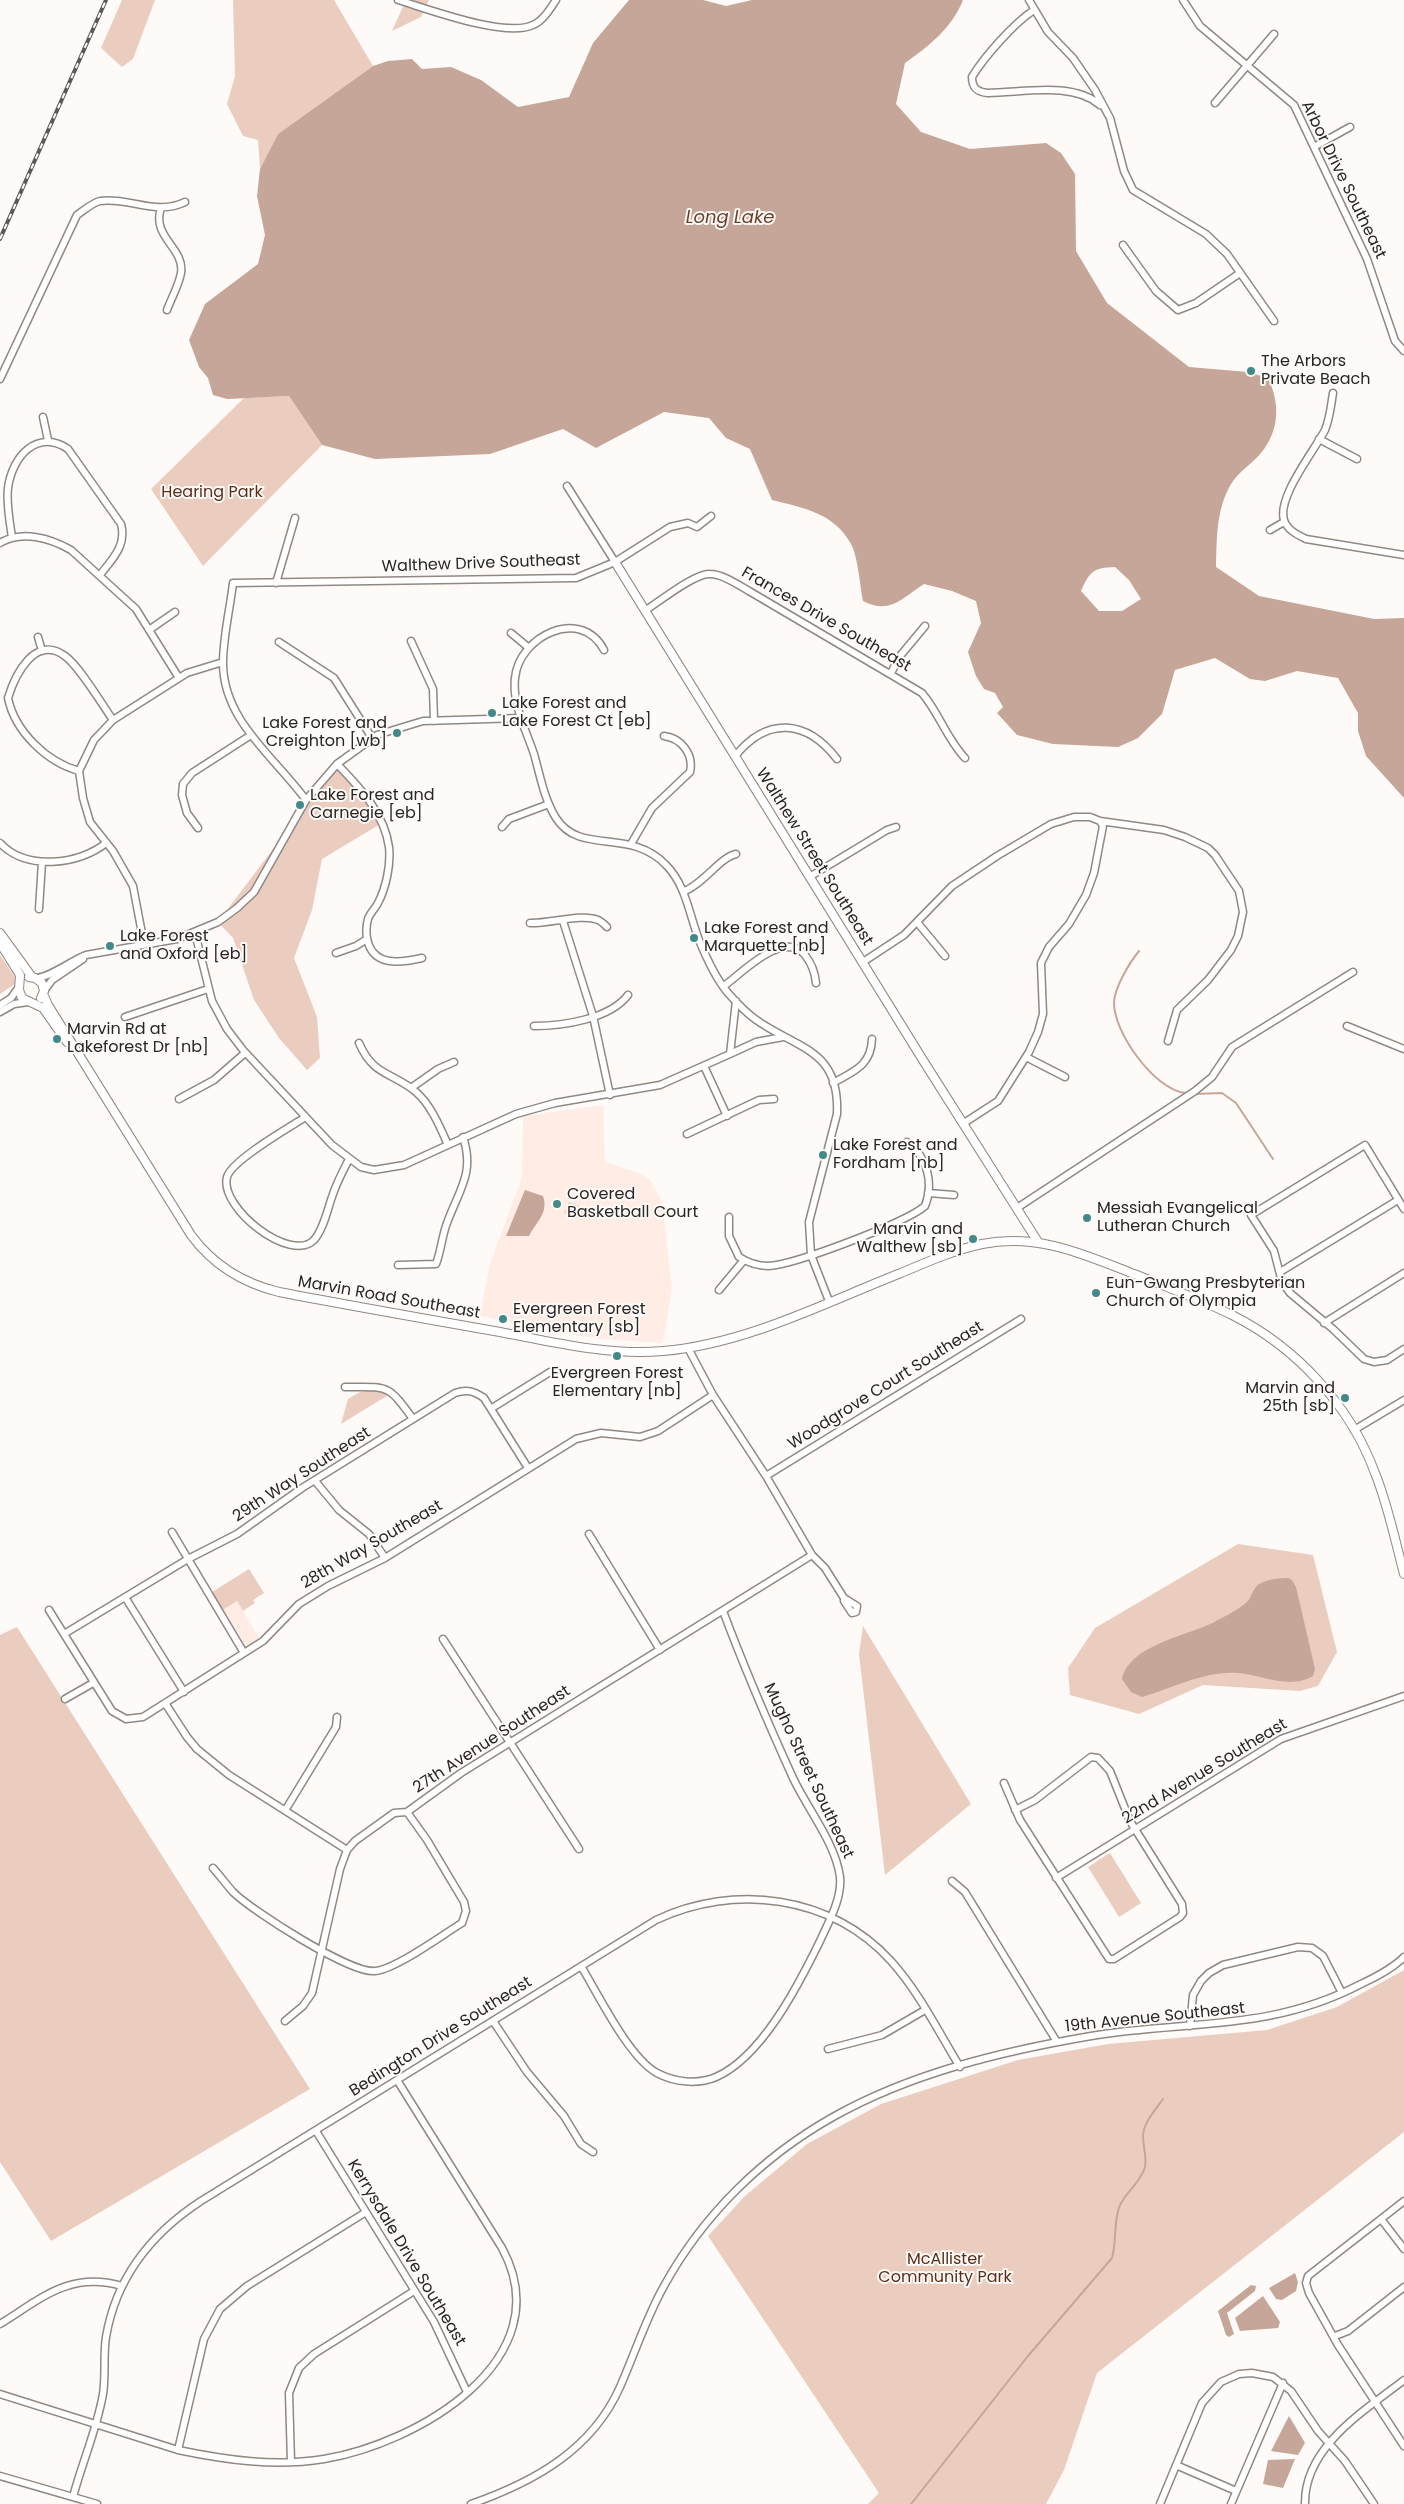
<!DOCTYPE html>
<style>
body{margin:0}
canvas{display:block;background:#fefaf8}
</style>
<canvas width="1404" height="2504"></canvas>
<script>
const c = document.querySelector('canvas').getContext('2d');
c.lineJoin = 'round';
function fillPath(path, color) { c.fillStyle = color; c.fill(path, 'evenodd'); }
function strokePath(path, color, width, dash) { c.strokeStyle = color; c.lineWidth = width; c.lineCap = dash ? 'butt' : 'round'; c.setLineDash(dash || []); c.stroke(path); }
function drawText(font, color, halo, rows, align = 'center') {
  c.font = font + ' Poppins,sans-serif'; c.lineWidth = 4; c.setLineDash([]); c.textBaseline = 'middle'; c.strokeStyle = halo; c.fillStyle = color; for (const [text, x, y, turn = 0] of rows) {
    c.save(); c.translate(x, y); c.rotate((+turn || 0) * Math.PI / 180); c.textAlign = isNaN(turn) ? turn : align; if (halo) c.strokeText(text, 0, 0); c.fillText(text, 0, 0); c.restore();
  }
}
fillPath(new Path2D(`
 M 603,1105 L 605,1162 L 642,1174 L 650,1180 L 662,1202 L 672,1287 L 663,1343 L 602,1339 L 566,1334 L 480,1316 L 490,1264 L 522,1177 L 523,1116 Z
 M 237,1601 L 260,1639 L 250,1648 L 243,1646 L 241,1638 L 223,1610 Z`), '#ffede5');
fillPath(new Path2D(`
 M 122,0 L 155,0 L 133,59 L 122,67 L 101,48 Z
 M 233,0 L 334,0 L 373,66 L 278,134 L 260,169 L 258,140 L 243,136 L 227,104 L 235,76 Z
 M 406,0 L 429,0 L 421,17 L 392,31 Z
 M 289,396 L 322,445 L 203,566 L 151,489 L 244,398 Z
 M 337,764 L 377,812 L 382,823 L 322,859 L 312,910 L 294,958 L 317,1017 L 320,1058 L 307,1070 L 279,1038 L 254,1000 L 233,938 L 218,922 Z
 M 0,955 L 18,982 L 0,994 Z
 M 569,1202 L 593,1212 L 582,1220 L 564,1213 Z
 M 376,1390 L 390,1394 L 341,1424 L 348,1399 L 360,1392 Z
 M 1238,1544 L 1313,1555 L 1337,1652 L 1318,1686 L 1300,1691 L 1203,1685 L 1139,1714 L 1070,1695 L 1068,1668 L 1095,1628 Z
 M 249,1569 L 264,1593 L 253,1600 L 255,1603 L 243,1611 L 237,1601 L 223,1610 L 212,1592 Z
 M 863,1626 L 971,1804 L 885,1875 L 859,1654 Z
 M 17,1627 L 310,2089 L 51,2241 L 0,2162 L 0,1635 Z
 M 1110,1853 L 1141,1903 L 1119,1917 L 1088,1867 Z
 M 1404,1970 L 1404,2132 L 1097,2373 L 1064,2470 L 1046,2504 L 868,2504 L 879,2493 L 708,2236 L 745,2196 L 807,2144 L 881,2104 L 1018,2060 L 1108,2044 L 1267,2030 L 1337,2007 Z`), '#ebcdc0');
fillPath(new Path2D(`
 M 629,0 L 703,0 L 726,6 L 752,0 L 963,0 C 952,28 929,46 905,63 L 896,104 L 921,132 L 970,149 L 1046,143 L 1061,153 L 1075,174 L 1076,251 L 1107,303 L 1189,367 L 1248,372 L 1268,378 C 1280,403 1280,430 1261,453 C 1252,464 1238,472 1231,484 C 1216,510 1217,537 1216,567 L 1259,596 L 1374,619 L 1404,618 L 1404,798 L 1366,756 L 1358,731 L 1358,713 L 1338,678 L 1297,671 L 1265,681 L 1250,679 L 1215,658 L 1175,670 L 1162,714 L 1138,738 L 1118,747 L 1053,744 L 1017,735 L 997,713 L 1003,707 L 995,693 L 984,689 L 976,676 L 968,652 L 981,623 L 976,601 L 952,591 L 924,584 C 902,598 890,615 863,601 C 860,586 858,557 851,544 C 834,513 804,508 772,500 L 750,449 L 726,438 L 709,418 L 664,412 L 596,448 L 563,429 L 490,454 L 375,459 L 322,445 L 289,396 L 227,399 L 213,395 L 208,378 L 199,367 L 189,340 L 205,304 L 258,264 L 265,235 L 257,196 L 260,169 L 278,134 L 373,66 L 388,61 L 412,59 L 422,69 L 451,67 L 481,80 L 518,107 L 569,97 L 593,43 ZM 1115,567 L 1129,580 L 1141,599 L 1122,611 L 1099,611 L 1081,591 C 1090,571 1093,568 1115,567 Z
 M 525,1190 L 543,1196 C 549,1213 536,1222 529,1236 L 506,1236 Z
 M 1288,1578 L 1292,1580 L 1296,1587 L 1315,1669 L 1313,1676 C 1290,1690 1263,1675 1238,1673 C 1203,1671 1174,1688 1142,1697 L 1131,1692 L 1122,1679 C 1130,1644 1189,1636 1216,1621 C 1226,1616 1237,1610 1246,1603 C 1253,1597 1252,1587 1261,1583 C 1269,1579 1279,1578 1288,1578 Z
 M 1295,2273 L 1298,2282 L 1296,2291 L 1282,2300 L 1276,2299 L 1269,2288 Z
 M 1251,2285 L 1256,2286 L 1255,2291 L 1227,2313 L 1234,2334 L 1229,2337 L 1226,2335 L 1218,2311 Z
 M 1263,2296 L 1280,2322 L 1278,2328 L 1240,2331 L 1235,2318 Z
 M 1289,2416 L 1305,2443 L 1298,2455 L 1271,2451 Z
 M 1295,2459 L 1283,2488 L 1263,2484 L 1268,2460 Z`), '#c5a698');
strokePath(new Path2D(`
 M 1139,951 C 1130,962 1114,988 1114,1003 C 1114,1033 1154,1089 1185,1093
 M 1194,1094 L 1222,1093 L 1236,1103 L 1273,1159
 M 911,2504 L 1028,2356 L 1112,2258 C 1117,2241 1113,2222 1120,2205 C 1127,2191 1141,2182 1145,2167 C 1147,2157 1143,2146 1143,2136 C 1143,2123 1156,2109 1163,2099`), '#c5a698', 2);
const minor = new Path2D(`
 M 398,0 C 428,9 505,38 533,25 C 543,21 550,9 556,0
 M 1029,0 L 1048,32 L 1073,58 L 1095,90 L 1110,118 L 1124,171 L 1133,190 L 1206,234 L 1227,254 L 1274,321
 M 1183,0 L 1200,26 L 1294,105 L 1367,259 L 1395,341 L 1404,351
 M 1034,10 C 1014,23 984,57 972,77 C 972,88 977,92 988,93 C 1022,93 1072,81 1100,105
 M 1215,103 L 1274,34
 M 1314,147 L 1350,127
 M 161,208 C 151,237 185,248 181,273 C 179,285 171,299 167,310
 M 1123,245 L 1156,291 L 1178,310 L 1196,303 L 1240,273
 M 0,379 L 77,215 C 83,211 92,203 100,201 C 129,197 157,216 185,202
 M 1333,393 C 1331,405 1330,418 1325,430 C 1314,451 1277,497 1284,520 C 1287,530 1298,535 1306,539 L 1404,555
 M 43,417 L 48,440
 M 1319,439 L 1357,459
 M 567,486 L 615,562
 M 1270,530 L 1284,522
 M 12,538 C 10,522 6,504 8,488 C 12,457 37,428 68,449 L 121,524 C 127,546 112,559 100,575
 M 0,543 C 22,530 50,538 71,550 L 136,609 L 179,678
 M 276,583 L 295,518
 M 646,610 C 660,601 695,573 710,574 C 723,574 738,585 749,591 L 922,693 C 939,713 947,739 965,758
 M 149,630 L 175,612
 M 511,633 L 529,648
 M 38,637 L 42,651
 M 411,641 L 433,689 L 434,721
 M 279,642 L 334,678 L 372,738
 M 604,650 C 581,606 519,636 515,678 C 512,704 526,730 534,754 C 540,775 544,799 556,818 C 580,856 630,827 666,865 C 686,885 689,914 699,940 C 706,957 716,979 728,993 C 736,1002 745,1012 755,1019 C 796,1049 840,1048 837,1114 L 809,1222 L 811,1255 L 829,1301
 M 891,673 L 900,656 L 925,626
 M 736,755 C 768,716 807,720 837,759
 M 337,764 C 359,787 384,812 389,847 C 391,864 386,888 378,903 C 375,909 370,913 368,919 C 366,926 366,932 367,938 C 372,967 400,963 422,958
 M 79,771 C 47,762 15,732 8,698 C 15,675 35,634 65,656 C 80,667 101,703 113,720
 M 306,800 C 275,757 223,721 223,663 C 223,637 230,609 233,583 L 576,578 L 615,562 L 670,527 L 688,523 L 697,527 L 711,516
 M 502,827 L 509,819 L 549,804
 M 198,828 L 187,813 L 182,795 L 183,784 L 192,773 L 251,735
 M 0,843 C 26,871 79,865 106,843
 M 631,844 L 652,808 L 690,772 C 694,754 681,738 664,736
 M 811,876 L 887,830 L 896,827
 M 683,892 C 705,883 719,858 736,854
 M 39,909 L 42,862
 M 563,921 L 593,1016 L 610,1095
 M 917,922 L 945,956
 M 530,923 C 548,924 583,913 598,920 C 601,921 605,925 607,927
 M 195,933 L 212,1001 L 227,1029 L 243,1050 L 332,1145 L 361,1167 L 374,1170 L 404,1165 L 516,1114 L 555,1103 L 660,1085 L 730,1054 L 736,1001
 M 144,944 L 133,886 L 113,851 L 90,822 L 83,798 L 79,771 L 94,740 L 113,720 L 187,673 L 223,662
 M 336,953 L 356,946 L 367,939
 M 863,962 L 904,935 L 952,886 L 997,856 L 1051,824 L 1074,817 L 1090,817 L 1100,821 L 1164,830 L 1185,837 L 1208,848 L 1215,855 L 1239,891 L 1243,912 L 1238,936 L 1231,950 L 1208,980 L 1177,1010 L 1168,1041
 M 35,978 C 48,979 72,960 86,955 L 177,939 L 218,922 L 237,908 L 254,892 L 306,800 L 337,764 L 377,735 L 423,721 L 521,718
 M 724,986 C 743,972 784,929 805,955 C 812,964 815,972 816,983
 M 44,991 L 52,980 L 83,959
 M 0,1005 L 11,998 L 19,987
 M 0,1012 L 14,1004 L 28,1002
 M 125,1017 L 208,989
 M 534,1026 C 563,1026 610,1019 628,995
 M 1347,1026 L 1404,1049
 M 359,1043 C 374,1077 391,1071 416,1092 C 431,1105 440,1127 448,1145
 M 730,1054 L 756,1042 L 783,1037
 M 1026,1057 L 1065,1077
 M 704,1066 L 727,1116
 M 833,1083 C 854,1071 871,1066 872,1039
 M 411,1088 L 438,1069 L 454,1062
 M 179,1099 L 214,1080 L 245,1053
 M 304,1118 C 288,1128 231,1161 227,1177 C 219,1208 291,1264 314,1240 C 324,1229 328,1207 333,1194 C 337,1182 343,1171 349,1159
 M 964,1123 L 998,1101 L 1029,1052 L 1038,1032 L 1043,1014 L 1041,963 L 1049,947 L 1069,924 L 1086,895 L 1094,873 L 1103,826 L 1100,821
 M 687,1134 L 759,1100 L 774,1099
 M 928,1193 L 954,1195
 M 1017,1208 L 1195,1091 L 1212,1077 L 1232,1047 L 1353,972
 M 1404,1209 L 1365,1145 L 1251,1215 L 1274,1251 L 1282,1282 L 1290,1293 L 1333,1329 L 1364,1359 L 1374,1362 L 1387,1360 L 1404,1349
 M 729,1217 L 729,1236 L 739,1257 C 747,1262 758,1266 768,1266 C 794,1265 905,1223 925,1206 C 934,1183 927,1156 907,1142
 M 398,1265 L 436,1264 C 441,1251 442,1236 447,1223 C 459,1190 475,1173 463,1137
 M 1280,1272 L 1398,1200
 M 719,1290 L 744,1260
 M 1324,1323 L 1404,1273
 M 688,1348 L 713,1395 L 766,1476 L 812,1555 L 825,1568 L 844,1598
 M 345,1387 C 388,1387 387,1383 413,1419
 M 492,1408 L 550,1372
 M 1354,1430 L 1404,1400
 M 766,1476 L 1021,1319
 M 316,1482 L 339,1510 L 369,1534 L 385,1558
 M 172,1532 L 244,1653
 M 589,1534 L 660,1650
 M 125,1597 L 184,1692
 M 844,1598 L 857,1606 L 856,1612 L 852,1613 L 844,1601 Z
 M 49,1610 L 112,1711 L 126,1719 L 143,1717 L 263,1641 L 299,1604 L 328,1586 L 385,1558 L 576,1439 L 601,1433 L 640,1437 L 658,1431 L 713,1395
 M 64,1634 L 188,1559 L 237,1534 L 302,1488 L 455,1393 C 467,1389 474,1391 484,1398 L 528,1468
 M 443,1639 L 579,1849
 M 65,1699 L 93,1683
 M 165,1703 L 187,1737 L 197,1749 L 229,1775 L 347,1850
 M 1004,1783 L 1020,1820 L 1109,1959 L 1114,1959 L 1180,1917 L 1183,1913 L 1182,1904 L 1130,1821 L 1110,1771 L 1098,1758 L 1091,1757 L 1035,1800 L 1015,1810
 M 286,1809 L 336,1727 L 337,1717
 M 213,1868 C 220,1876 226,1884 233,1892 C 252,1911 351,1974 375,1971 C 396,1969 442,1935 462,1923 L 466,1911 L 464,1902 L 427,1840 L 407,1812
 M 1056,1878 L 1281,1739 L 1404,1696
 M 952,1881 L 965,1892 L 1057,2042
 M 581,1966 C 598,1994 629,2058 657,2073 C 674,2082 697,2085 716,2077 C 762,2057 799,1984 820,1941 C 829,1921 842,1899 840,1877 C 836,1844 807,1808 793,1778 C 768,1723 744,1667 723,1611
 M 285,2021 L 303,2006 L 312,1993 L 340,1869 L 347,1850 L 355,1841 L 394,1813 L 407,1812 L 461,1773 L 812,1555
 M 493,2021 L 527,2072 L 564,2116 L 581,2144 L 593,2152
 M 1190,2026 L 1193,1995 L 1201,1981 L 1209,1973 L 1223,1965 L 1298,1947 L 1312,1948 L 1323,1956 L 1342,1993
 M 828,2049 L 882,2035 L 925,2010
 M 316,2131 L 434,2322 L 467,2392
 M 1404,2201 L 1308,2276 L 1306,2283 L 1309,2293 L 1338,2345 L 1404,2446
 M 1381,2219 L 1404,2249
 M 0,2324 C 42,2298 70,2271 122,2286
 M 1335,2336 L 1348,2331 L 1404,2287
 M 0,2394 L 178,2450 C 226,2460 275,2467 324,2459 C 416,2444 563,2360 502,2248 L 397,2080
 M 178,2450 L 204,2339 L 220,2309 L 247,2286 L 366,2212
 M 291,2462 L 289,2393 L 299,2368 L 314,2354 L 414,2291
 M 1176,2465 L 1236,2491
 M 0,2476 L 97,2504
 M 73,2497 C 82,2463 97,2429 103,2394 C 106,2375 103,2356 106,2337 C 116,2278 152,2233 201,2201 L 656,1920 C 734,1883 831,1895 891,1961 C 919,1992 938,2031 960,2067
 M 471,2504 C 534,2482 592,2450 620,2387 C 635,2353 646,2318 664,2286 C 703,2215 762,2157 833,2117 C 911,2073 1003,2051 1091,2036 C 1187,2020 1269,2032 1361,1984 C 1376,1977 1392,1969 1404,1957
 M 1160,2504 L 1202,2403 L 1221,2382 L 1239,2374 L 1252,2373 L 1273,2377 L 1291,2391 L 1318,2431 L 1345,2461 L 1374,2504
 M 1231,2504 L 1283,2383
 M 1305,2504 C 1304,2447 1364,2411 1404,2380`);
const tertiary = new Path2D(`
 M 615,562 L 921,1057 L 1038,1242
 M 0,933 L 32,977
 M 0,943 L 20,975 L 19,990 L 22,998 L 43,1008 L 67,1042
 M 29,977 L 35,978 L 42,983 L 44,991 L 41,998
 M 43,994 L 48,1005 L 191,1235 C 213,1265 242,1283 279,1292 C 352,1306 426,1319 500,1332 C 553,1342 609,1356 663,1351 C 746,1344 824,1303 901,1273 C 927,1262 954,1250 982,1244 C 1038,1233 1083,1254 1134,1274 C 1167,1287 1200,1299 1232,1315 C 1296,1347 1350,1405 1375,1473 C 1388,1505 1395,1540 1404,1574`);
strokePath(minor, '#908884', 9);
strokePath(tertiary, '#908884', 10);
strokePath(minor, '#fff', 6);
strokePath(tertiary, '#fff', 8);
const rail = new Path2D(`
 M 0,239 L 106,0`);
strokePath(rail, '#5b5856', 4);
strokePath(rail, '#fefaf8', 2, [5.5]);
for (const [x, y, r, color] of [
 [1251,371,5,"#428a8a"],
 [492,713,5,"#428a8a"],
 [397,733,5,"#428a8a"],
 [300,805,5,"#428a8a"],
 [694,938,5,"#428a8a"],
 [110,946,5,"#428a8a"],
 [57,1039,5,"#428a8a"],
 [823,1155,5,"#428a8a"],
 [557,1204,5,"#428a8a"],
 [1087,1218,5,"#428a8a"],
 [973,1239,5,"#428a8a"],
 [1096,1293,5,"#428a8a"],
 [503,1319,5,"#428a8a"],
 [617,1356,5,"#428a8a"],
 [1345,1398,5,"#428a8a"]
]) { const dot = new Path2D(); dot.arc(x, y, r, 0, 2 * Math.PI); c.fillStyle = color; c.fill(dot); strokePath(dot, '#fefaf8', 2); }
drawText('16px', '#282523', '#fefaf8', [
 ["Arbor Drive Southeast",1343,180,64],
 ["Walthew Drive Southeast",481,564,-2],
 ["Frances Drive Southeast",826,620,30],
 ["Walthew Street Southeast",814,857,58],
 ["Marvin Road Southeast",389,1298,10],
 ["Woodgrove Court Southeast",886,1386,-32],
 ["29th Way Southeast",302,1475,-33],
 ["28th Way Southeast",372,1545,-30],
 ["27th Avenue Southeast",492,1740,-33],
 ["Mugho Street Southeast",808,1771,65],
 ["22nd Avenue Southeast",1205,1772,-31],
 ["19th Avenue Southeast",1155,2018,-6],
 ["Bedington Drive Southeast",441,2037,-32],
 ["Kerrysdale Drive Southeast",406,2253,59]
]);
drawText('16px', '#282523', '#fefaf8', [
 ["The Arbors",1261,362],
 ["Private Beach",1261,380],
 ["Lake Forest and",502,704],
 ["Lake Forest Ct [eb]",502,722],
 ["Lake Forest and",387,724,"right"],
 ["Creighton [wb]",387,742,"right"],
 ["Lake Forest and",310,796],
 ["Carnegie [eb]",310,814],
 ["Lake Forest and",704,929],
 ["Marquette [nb]",704,947],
 ["Lake Forest",120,937],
 ["and Oxford [eb]",120,955],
 ["Marvin Rd at",67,1030],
 ["Lakeforest Dr [nb]",67,1048],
 ["Lake Forest and",833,1146],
 ["Fordham [nb]",833,1164],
 ["Covered",567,1195],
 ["Basketball Court",567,1213],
 ["Messiah Evangelical",1097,1209],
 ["Lutheran Church",1097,1227],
 ["Marvin and",963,1230,"right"],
 ["Walthew [sb]",963,1248,"right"],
 ["Eun-Gwang Presbyterian",1106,1284],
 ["Church of Olympia",1106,1302],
 ["Evergreen Forest",513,1310],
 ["Elementary [sb]",513,1328],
 ["Evergreen Forest",617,1374,"center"],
 ["Elementary [nb]",617,1392,"center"],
 ["Marvin and",1335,1389,"right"],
 ["25th [sb]",1335,1407,"right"]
], 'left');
drawText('16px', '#5a2e19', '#fefaf8', [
 ["Hearing Park",212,493],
 ["McAllister",945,2260],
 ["Community Park",945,2278]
]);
drawText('italic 18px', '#6b3e28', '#fefaf8', [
 ["Long Lake",730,218]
]);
</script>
